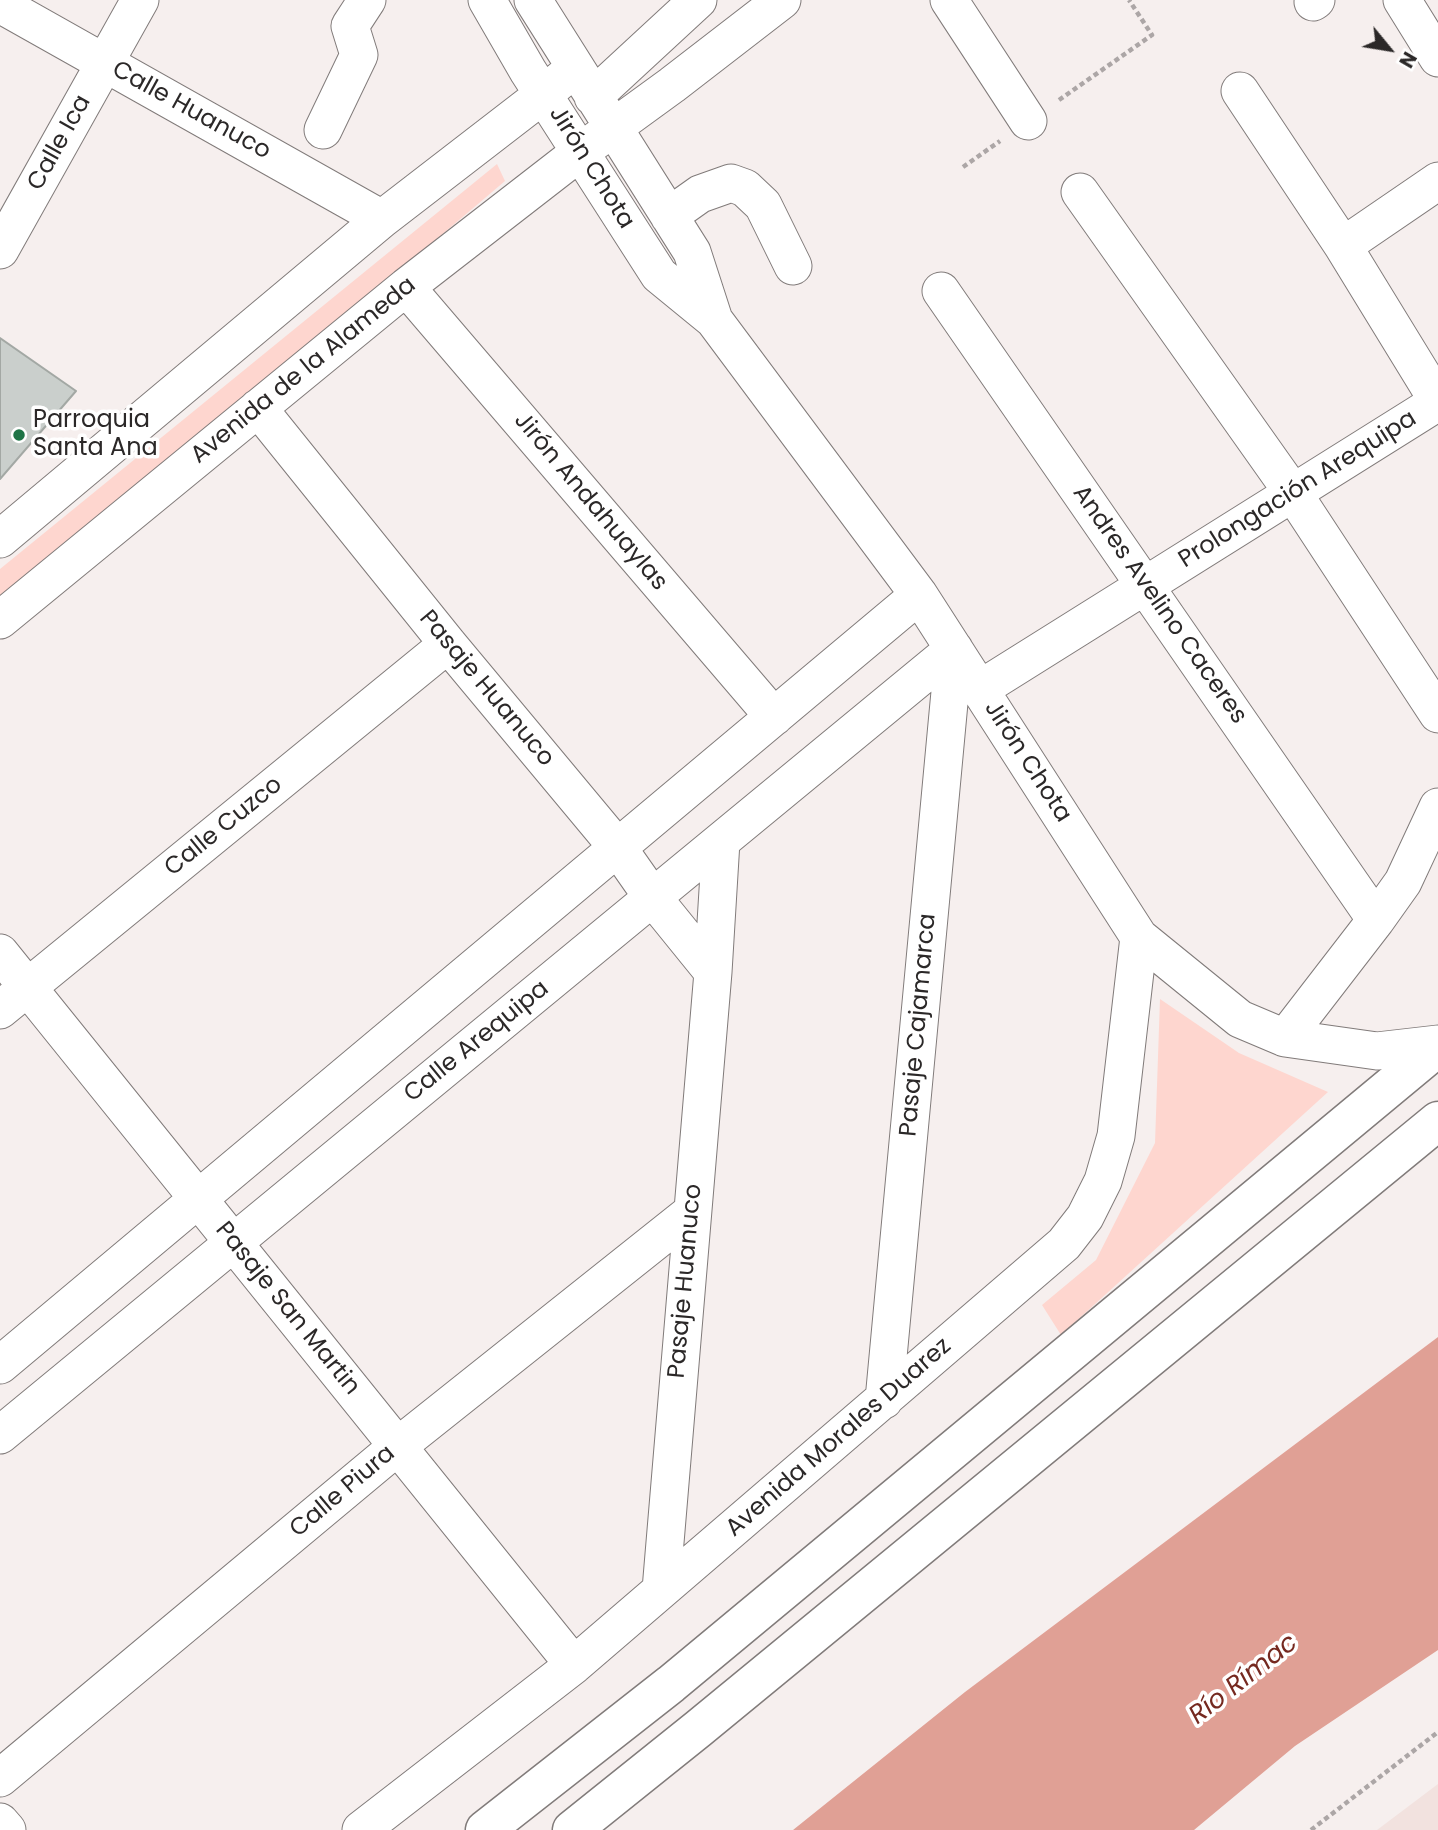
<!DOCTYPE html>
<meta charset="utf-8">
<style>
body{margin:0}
#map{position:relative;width:1438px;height:1830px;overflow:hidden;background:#f6efee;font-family:Poppins,sans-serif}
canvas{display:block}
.north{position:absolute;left:1354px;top:14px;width:70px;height:70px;-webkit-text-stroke:5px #fff;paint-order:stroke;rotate:120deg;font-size:19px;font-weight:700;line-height:28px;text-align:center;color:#2b2828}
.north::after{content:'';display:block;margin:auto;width:24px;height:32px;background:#2b2828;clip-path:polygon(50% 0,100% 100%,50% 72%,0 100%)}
</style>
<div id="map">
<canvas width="1438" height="1830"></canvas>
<div class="north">N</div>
</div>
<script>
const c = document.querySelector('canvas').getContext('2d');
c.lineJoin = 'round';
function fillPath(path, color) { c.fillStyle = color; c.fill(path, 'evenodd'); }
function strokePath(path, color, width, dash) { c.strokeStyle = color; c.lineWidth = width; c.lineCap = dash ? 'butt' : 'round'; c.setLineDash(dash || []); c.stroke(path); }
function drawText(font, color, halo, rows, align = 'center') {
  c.font = font + ' Poppins,sans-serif'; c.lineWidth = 7; c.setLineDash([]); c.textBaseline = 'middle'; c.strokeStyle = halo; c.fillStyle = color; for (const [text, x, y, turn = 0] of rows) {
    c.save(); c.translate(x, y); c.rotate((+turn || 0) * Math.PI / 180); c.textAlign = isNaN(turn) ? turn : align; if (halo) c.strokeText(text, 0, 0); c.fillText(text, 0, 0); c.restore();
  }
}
fillPath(new Path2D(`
 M 1438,1784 L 1438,1830 L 1377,1830 Z`), '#f2e2df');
fillPath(new Path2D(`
 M 497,164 L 505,181 L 0,610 L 0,569 Z
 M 1160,999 L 1239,1053 L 1328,1092 L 1061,1335 L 1042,1305 L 1096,1260 L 1155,1143 Z`), '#fed6cf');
fillPath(new Path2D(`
 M 1438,1337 L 1438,1650 L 1295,1746 L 1194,1830 L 793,1830 L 965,1692 Z`), '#e0a095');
const building = new Path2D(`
 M 0,338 L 76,391 L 0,479 Z`);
fillPath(building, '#cacfcc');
strokePath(building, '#a3a8a4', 2);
const minor = new Path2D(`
 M 487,0 L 528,71 L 659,275 L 714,320 L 919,595 L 1139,937 L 1240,1019 L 1285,1038 L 1377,1051 L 1438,1044
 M 533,0 L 692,252 L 714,320
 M 949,0 L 1028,121
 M 1402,0 L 1438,58
 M 1313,2 L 1316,0
 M 0,4 L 382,219
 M 1240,91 L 1343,246 L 1438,401
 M 593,97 L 698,0
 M 323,130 L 359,55 L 350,26 L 367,0
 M 1080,192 L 1293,493 L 1438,714
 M 669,216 L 700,194 L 731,183 L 745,188 L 763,205 L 793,266
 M 1343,246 L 1438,181
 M 0,250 L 140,0
 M 406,287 L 774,717
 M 941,291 L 1376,920
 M 258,408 L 448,644 L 618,848 L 653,898 L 713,972
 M 0,539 L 382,219 L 544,94 L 575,68
 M 0,620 L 406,287 L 580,152 L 672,85 L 782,0
 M 980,689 L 1438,402
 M 0,953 L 574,1665
 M 0,1010 L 448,644
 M 1285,1038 L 1376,920 L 1403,882 L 1438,807
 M 0,1365 L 919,595
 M 884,1400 L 954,649
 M 0,1435 L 954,649
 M 661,1590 L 713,972 L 721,841
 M 0,1778 L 398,1446 L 692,1212
 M 0,1822 L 7,1830
 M 361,1830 L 574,1665 L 1064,1244 L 1085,1217 L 1103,1181 L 1116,1136 L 1139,937`);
const highway = new Path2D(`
 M 485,1830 L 671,1684 L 1438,1047
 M 572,1830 L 698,1729 L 1438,1121`);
strokePath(minor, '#817b7a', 39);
strokePath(highway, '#817b7a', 41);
strokePath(new Path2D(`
 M 1059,100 L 1152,35 L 1129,0
 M 963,167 L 1000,141
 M 1311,1830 L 1438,1732`), '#aca6a6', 4.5, [5, 3.5]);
strokePath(minor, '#fff', 37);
strokePath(highway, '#fff', 38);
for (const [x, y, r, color] of [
 [19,435,7,"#1e7446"]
]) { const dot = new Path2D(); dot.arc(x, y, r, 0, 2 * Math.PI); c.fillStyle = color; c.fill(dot); strokePath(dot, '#fff', 2.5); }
drawText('24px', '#2b2828', '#fff', [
 ["Calle Huanuco",191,111,29],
 ["Calle Ica",60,143,-61],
 ["Jirón Chota",591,168,58],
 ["Avenida de la Alameda",304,371,-39],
 ["Prolongación Arequipa",1298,490,-32],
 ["Jirón Andahuaylas",590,502,50],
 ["Andres Avelino Caceres",1159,605,55],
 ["Pasaje Huanuco",486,689,50],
 ["Jirón Chota",1027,762,57],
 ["Calle Cuzco",224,827,-39],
 ["Pasaje Cajamarca",919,1025,-85],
 ["Calle Arequipa",477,1042,-39],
 ["Pasaje Huanuco",686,1281,-85],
 ["Pasaje San Martin",287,1309,51],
 ["Avenida Morales Duarez",839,1438,-41],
 ["Calle Piura",343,1492,-40]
]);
drawText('24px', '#2b2828', '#fff', [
 ["Parroquia",33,421],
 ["Santa Ana",33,449]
], 'left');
drawText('italic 26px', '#752920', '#fff', [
 ["Río Rímac",1244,1680,-38]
]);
</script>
